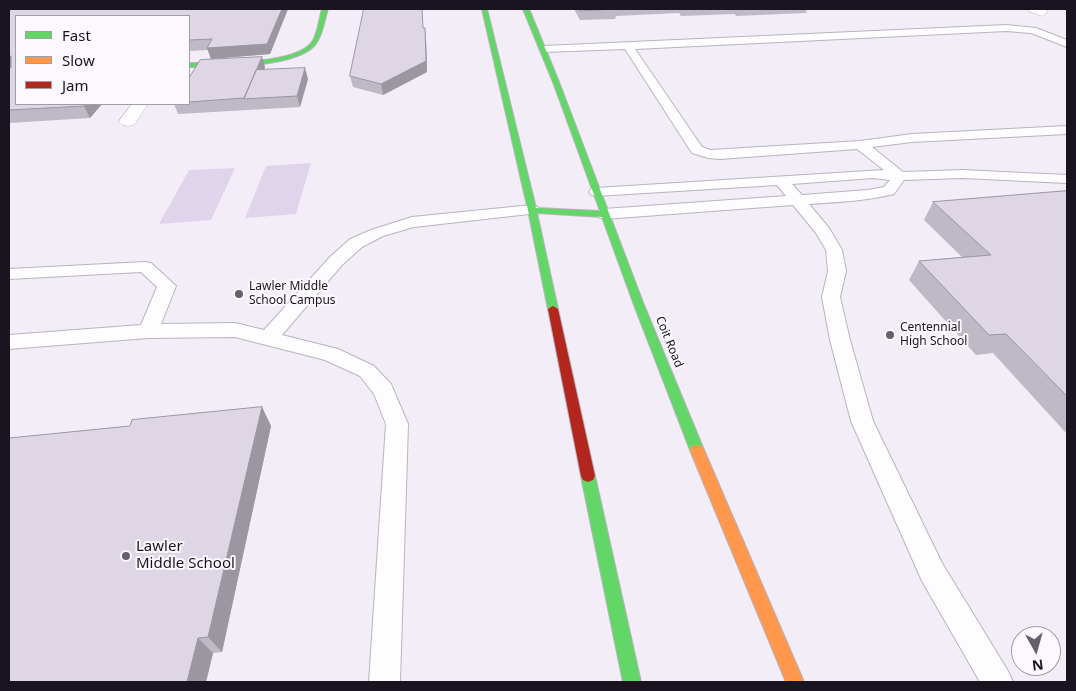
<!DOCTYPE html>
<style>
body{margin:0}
#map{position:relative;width:1076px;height:691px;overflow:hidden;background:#f2edf7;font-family:"Noto Sans",sans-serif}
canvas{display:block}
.frame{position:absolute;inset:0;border:10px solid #19141f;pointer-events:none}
.legend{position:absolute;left:15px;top:15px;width:175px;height:90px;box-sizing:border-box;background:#fbf9ff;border:1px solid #a19da5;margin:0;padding:6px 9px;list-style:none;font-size:15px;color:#19141f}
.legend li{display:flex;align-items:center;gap:10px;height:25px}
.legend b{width:25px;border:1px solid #a19da5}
.north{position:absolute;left:1011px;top:626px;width:50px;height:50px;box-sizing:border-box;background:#fbf9ff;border:1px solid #a19da5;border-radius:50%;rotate:173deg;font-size:14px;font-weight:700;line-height:20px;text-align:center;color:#19141f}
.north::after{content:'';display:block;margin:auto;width:18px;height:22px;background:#65606b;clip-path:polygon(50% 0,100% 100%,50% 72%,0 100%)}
</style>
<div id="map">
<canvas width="1076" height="691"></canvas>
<div class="frame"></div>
<ul class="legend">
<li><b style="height:6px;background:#63d668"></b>Fast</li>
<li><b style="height:6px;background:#ff974d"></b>Slow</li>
<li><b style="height:6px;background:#b3261e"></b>Jam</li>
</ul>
<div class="north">N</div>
</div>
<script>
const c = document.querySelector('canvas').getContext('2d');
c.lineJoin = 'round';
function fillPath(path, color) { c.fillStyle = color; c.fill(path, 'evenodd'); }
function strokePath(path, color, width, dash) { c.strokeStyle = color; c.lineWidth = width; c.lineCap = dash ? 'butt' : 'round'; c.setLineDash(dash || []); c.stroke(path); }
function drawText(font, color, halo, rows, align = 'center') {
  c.font = font + ' "Noto Sans",sans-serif'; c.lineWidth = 4; c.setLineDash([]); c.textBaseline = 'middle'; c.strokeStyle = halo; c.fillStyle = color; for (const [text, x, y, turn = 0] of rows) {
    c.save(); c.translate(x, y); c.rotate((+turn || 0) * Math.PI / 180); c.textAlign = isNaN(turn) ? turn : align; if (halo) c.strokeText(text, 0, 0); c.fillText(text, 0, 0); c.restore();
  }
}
fillPath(new Path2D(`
 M 311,163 L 296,214 L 245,218 L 266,166 Z
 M 235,168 L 211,220 L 159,224 L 189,170 Z`), '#e0d4ed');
const lane = new Path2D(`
 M 1006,25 L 1036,28 L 1067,40 L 1067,47 L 1031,33 L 1006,31 L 635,49 L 702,147 L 710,150 L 860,141 L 912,134 L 1067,126 L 1067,134 L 912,142 L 872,147 L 903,172 L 962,170 L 1067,175 L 1067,183 L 962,178 L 904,180 L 894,194 C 866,201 837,202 809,204 L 829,228 L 842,250 L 846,271 L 840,297 L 850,340 L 873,421 L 942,563 L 1008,671 L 1013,682 L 980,682 L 922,581 L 851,421 L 830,340 L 822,297 L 828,271 L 826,250 L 816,233 L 793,205 L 604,219 L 598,217 L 596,214 L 598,211 L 604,209 L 786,196 L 777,185 L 596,196 L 591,195 L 589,192 L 591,189 L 596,188 L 884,170 L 857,149 L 720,159 L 708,158 L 692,153 L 625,49 L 544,52 L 539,49 L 544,46 ZM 873,178 L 890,180 L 884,187 L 868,190 L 802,195 L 792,184 Z
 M 532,205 L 538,207 L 540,210 L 538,213 L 414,227 L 383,236 L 362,247 L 342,265 L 282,335 L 338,349 L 374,366 L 391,384 L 408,424 L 400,682 L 369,682 L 386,424 L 374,394 L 360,376 L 325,360 L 235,337 L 148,338 L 9,349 L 9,335 L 141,325 L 157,287 L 141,272 L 9,279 L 9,269 L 145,262 L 151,263 L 176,286 L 161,324 L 235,323 L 264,330 L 330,257 L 350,239 L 371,230 L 412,217 Z`);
const street = new Path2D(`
 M 1028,9 L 1045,9 L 1048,12 L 1042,16 L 1030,12 Z
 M 132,104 L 148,104 L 134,125 L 128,126 L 122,125 L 119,121 Z`);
const fast = new Path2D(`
 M 322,9 L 328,9 C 324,21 323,35 315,45 C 295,68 219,67 189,67 L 189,63 C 216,63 295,65 312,42 C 318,33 319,19 322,9 Z
 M 482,9 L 487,9 L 536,208 L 600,211 L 553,82 L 523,9 L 529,9 L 559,82 L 644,305 L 704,450 L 702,454 L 697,455 L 692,454 L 690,450 L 634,305 L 602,217 L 537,213 L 558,309 L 553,312 L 548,309 L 528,210 Z
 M 588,470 L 593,472 L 595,476 L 641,682 L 623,682 L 581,476 L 583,472 Z`);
const slow = new Path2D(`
 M 697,445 L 702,446 L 704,450 L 804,682 L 786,682 L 690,450 L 692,446 Z`);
const jam = new Path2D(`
 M 553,306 L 558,309 L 595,476 L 593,480 L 588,482 L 583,480 L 581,476 L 548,309 Z`);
strokePath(lane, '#b9b4be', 2);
strokePath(street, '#b9b4be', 1);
strokePath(fast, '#b9b4be', 2);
strokePath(slow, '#b9b4be', 2);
strokePath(jam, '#b9b4be', 2);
fillPath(lane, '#fdfcfe');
fillPath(street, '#fdfcfe');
fillPath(fast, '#63d668');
fillPath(slow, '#ff974d');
fillPath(jam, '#b3261e');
fillPath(new Path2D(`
 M 9,9 L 288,9 L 270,54 L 211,59 L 208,50 L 189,51 L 189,16 L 16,16 L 102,104 L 90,118 L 9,123 L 9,68 L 11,68 L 11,67 L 9,68 Z
 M 574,9 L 807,9 L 806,13 L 736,16 L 735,14 L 681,16 L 679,13 L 616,16 L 615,19 L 580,20 Z
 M 423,28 L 426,39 L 427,72 L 383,95 L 353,87 L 350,76 Z
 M 265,67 L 264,70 L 308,79 L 300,107 L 178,114 L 174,104 L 189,104 L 189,78 Z
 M 1067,191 L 1067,434 L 993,353 L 976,355 L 909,280 L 919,261 L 962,257 L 924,220 L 933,202 Z
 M 262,407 L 271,426 L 222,652 L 213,653 L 206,682 L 9,682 L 130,426 Z`), '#bfb8c5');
fillPath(new Path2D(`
 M 282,9 L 288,9 L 270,54 L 211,59 L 207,48 Z
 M 425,28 L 426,39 L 427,72 L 383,95 L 381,84 Z
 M 9,56 L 11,56 L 16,67 L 9,68 Z
 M 262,57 L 265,67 L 252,98 L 244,99 Z
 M 305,68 L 308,79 L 300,107 L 297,96 Z
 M 86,104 L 102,104 L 90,118 L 84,106 Z
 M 262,407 L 271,426 L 222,652 L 208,637 Z
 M 198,638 L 213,653 L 206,682 L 187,682 Z`), '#9b96a0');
const building = new Path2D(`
 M 9,9 L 282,9 L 267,44 L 207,48 L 212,39 L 189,40 L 189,16 L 16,16 L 16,104 L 86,104 L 84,106 L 9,110 L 9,68 L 11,68 L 11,56 L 9,56 Z
 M 364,9 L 422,9 L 423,28 L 425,28 L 426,61 L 381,84 L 350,76 Z
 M 579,9 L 616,9 L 580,11 Z
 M 262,57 L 244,98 L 189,102 L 189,78 L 200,60 Z
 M 305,68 L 297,96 L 244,99 L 256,70 Z
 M 1067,191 L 1067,396 L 1006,334 L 989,335 L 919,261 L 991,255 L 933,202 Z
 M 262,407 L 208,637 L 198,638 L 187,682 L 9,682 L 9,438 L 130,426 L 132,420 Z`);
fillPath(building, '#ded6e5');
strokePath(building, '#9b96a0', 1);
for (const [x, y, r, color] of [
 [239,294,5,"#65606b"],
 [890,335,5,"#65606b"],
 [126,556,5,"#65606b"]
]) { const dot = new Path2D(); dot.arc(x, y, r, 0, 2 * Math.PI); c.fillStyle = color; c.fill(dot); strokePath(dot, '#fbf9ff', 2); }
drawText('12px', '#19141f', '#fbf9ff', [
 ["Lawler Middle",249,287],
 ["School Campus",249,301],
 ["Centennial",900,328],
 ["High School",900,342]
], 'left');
drawText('12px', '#19141f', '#fbf9ff', [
 ["Coit Road",669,342,68]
]);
drawText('15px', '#19141f', '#fbf9ff', [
 ["Lawler",136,547],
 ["Middle School",136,564]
], 'left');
</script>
